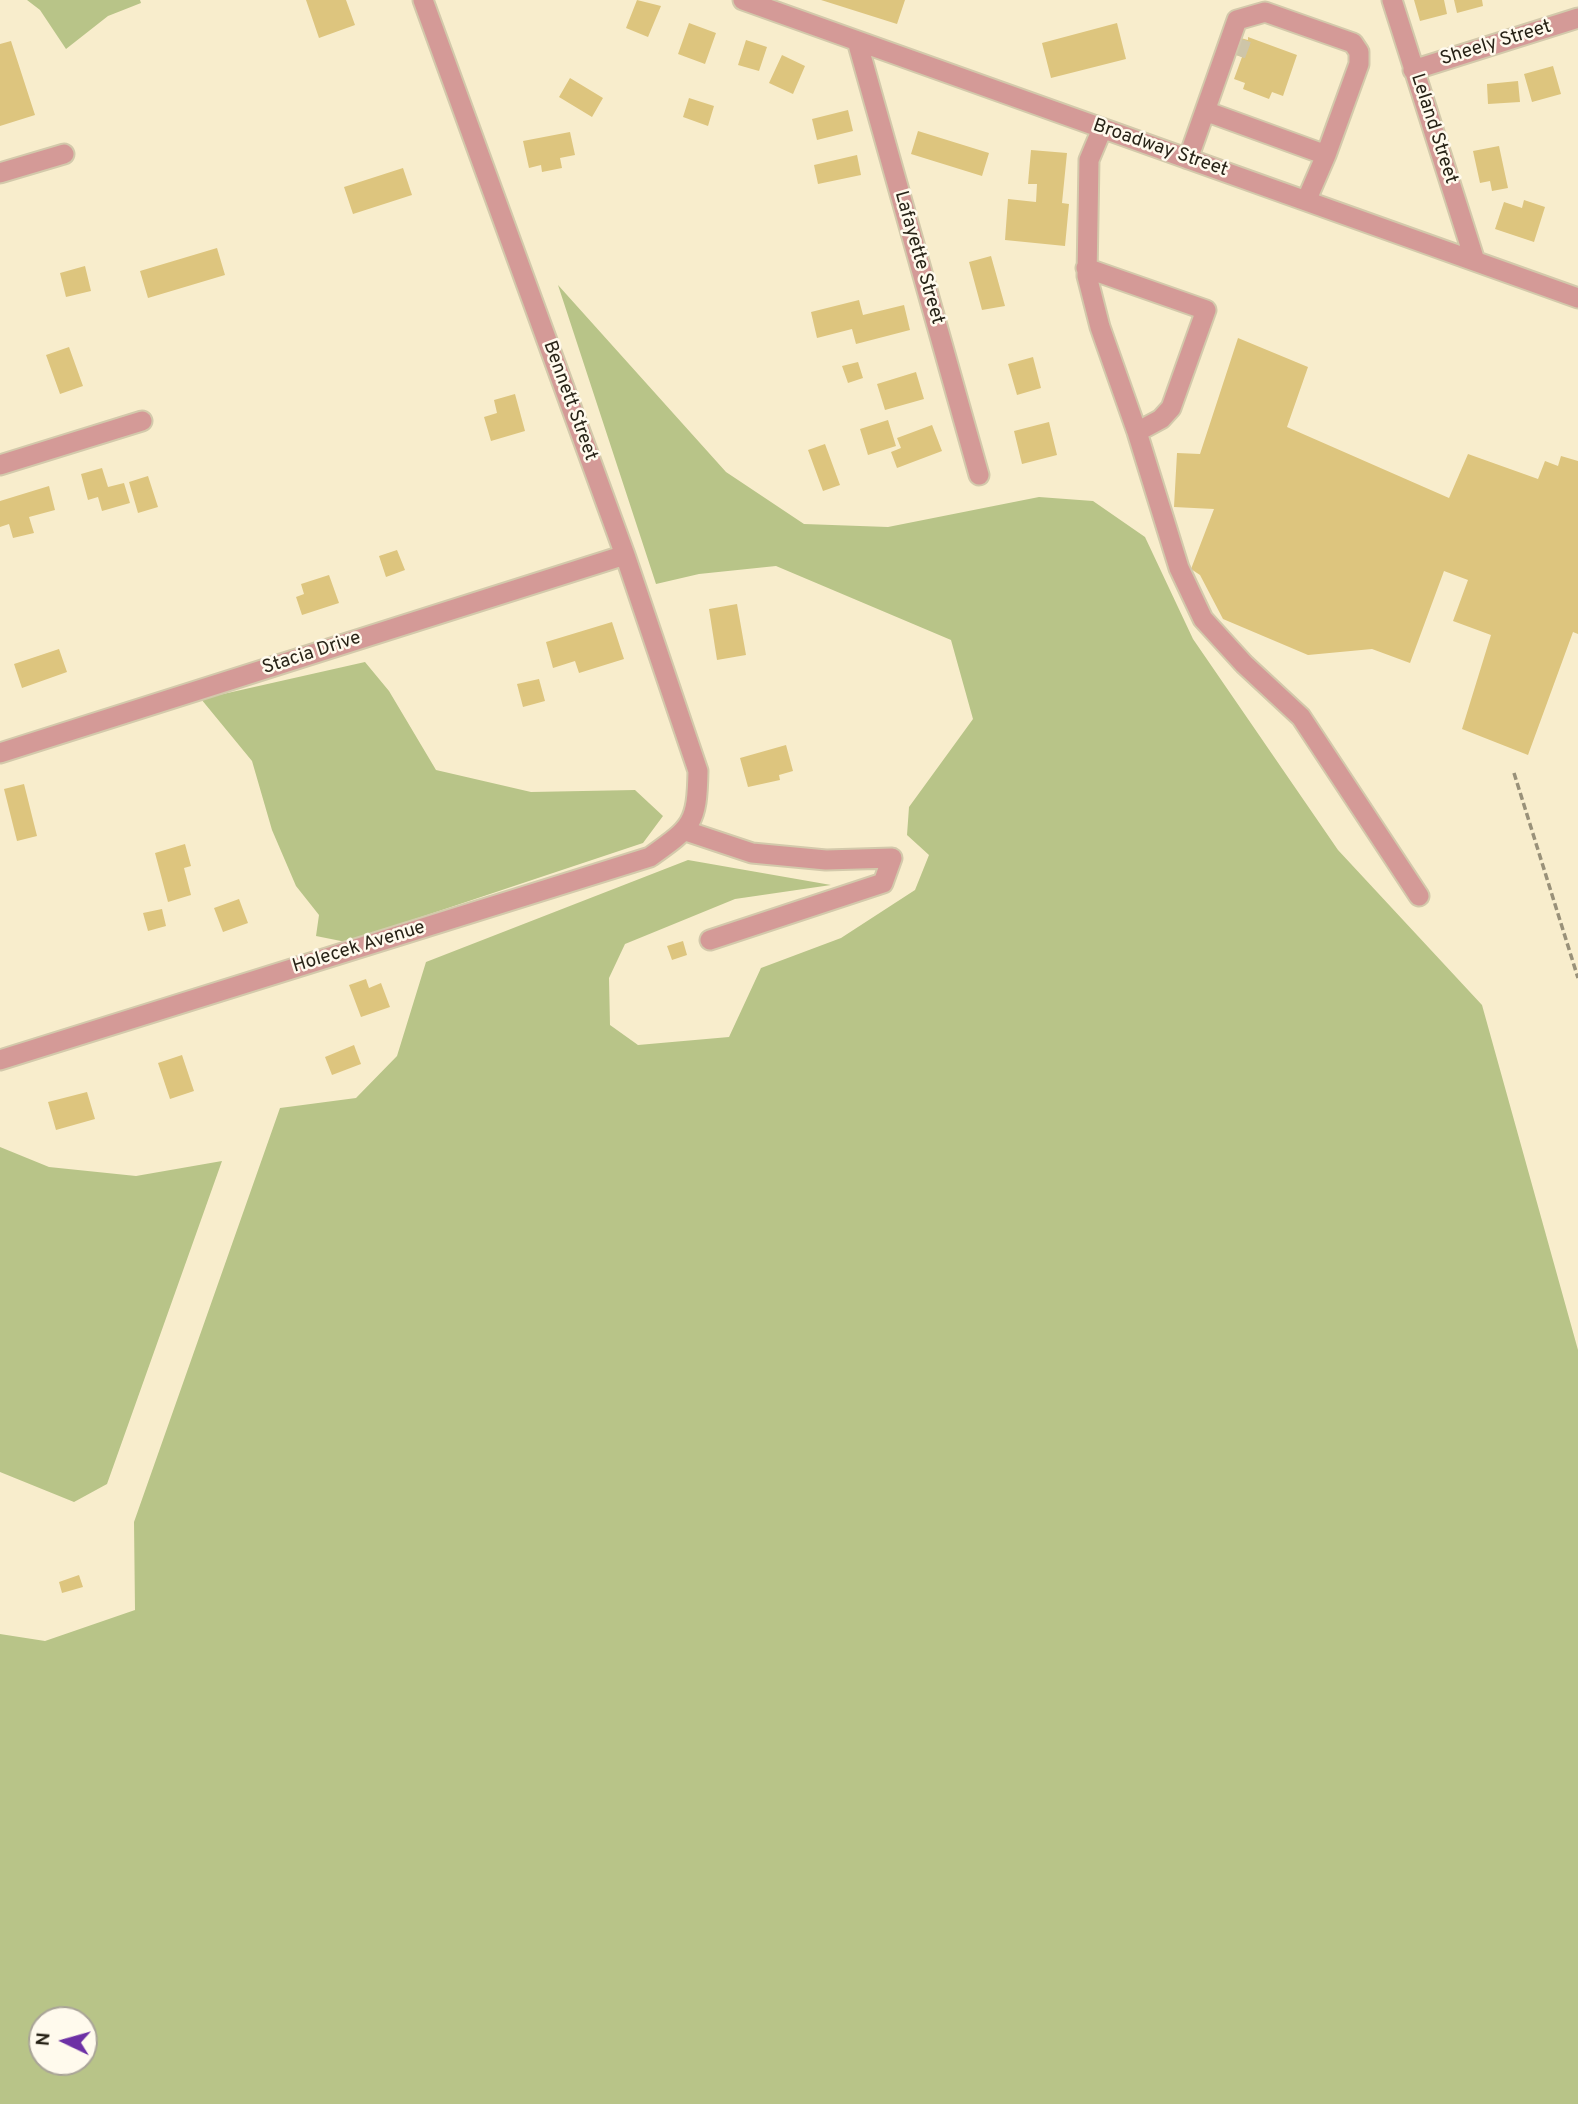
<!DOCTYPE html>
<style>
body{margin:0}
#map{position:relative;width:1578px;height:2104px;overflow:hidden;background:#f8edcc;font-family:Overpass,sans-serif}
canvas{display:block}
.north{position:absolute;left:28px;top:2006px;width:70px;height:70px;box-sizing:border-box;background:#fffaed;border:2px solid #a9a497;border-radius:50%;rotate:275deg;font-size:19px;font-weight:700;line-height:28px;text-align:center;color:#282317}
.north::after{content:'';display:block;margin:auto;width:24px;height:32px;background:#6d30a5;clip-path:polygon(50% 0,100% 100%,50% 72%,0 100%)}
</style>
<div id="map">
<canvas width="1578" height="2104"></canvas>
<div class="north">N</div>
</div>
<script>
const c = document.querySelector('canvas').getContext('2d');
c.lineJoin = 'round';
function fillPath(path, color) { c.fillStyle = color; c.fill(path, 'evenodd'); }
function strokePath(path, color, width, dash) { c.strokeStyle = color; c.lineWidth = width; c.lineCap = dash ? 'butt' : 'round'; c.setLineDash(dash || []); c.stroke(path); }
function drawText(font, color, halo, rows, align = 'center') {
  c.font = font + ' Overpass,sans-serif'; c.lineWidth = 5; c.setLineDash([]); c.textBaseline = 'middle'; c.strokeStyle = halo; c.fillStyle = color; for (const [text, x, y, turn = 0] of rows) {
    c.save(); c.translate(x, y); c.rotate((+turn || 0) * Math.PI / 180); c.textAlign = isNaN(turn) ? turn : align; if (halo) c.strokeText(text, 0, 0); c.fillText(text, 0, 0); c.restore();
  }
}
fillPath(new Path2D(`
 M 27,0 L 140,0 L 141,3 L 108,16 L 66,49 L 40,10 Z
 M 558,285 L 726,472 L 804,524 L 888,527 L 1039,497 L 1093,501 L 1145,537 L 1193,639 L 1338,850 L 1482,1005 L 1578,1350 L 1578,2104 L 0,2104 L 0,1634 L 45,1641 L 135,1610 L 134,1522 L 280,1108 L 356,1098 L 397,1056 L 426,962 L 688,860 L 831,885 L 735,899 L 625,944 L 609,978 L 610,1025 L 638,1045 L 729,1037 L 761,968 L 841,938 L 915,890 L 929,855 L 907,835 L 909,807 L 973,719 L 951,640 L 776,566 L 699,574 L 656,584 ZM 42,2020 L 84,2020 L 84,2062 L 42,2062 Z
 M 365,662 L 389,691 L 436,770 L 531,792 L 635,790 L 663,816 L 643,843 L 346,942 L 316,936 L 319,915 L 296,886 L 272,830 L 252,761 L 201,699 Z
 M 0,1147 L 49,1167 L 136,1176 L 222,1161 L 107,1484 L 74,1502 L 0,1472 Z`), '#b8c488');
fillPath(new Path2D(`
 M 306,0 L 346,0 L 355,25 L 319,38 Z
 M 637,0 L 661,6 L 648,37 L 626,28 Z
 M 821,0 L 905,0 L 897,24 Z
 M 1414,0 L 1444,0 L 1447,14 L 1420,21 Z
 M 1454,0 L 1482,0 L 1483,6 L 1457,13 Z
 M 689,23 L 716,33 L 705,64 L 678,54 Z
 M 1117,23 L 1126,59 L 1051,78 L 1042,43 Z
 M 1237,37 L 1248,40 L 1248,37 L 1297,55 L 1283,96 L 1272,92 L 1269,99 L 1243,89 L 1245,83 L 1234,79 L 1242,57 L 1231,53 Z
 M 746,40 L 767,47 L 759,71 L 738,65 Z
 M 11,41 L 35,115 L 0,126 L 0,44 Z
 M 782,55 L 805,66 L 793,94 L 769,83 Z
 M 1553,66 L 1561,94 L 1532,102 L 1524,74 Z
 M 570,78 L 603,98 L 592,117 L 559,97 Z
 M 1518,81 L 1520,102 L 1488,104 L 1487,84 Z
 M 689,98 L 714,106 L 708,126 L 683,117 Z
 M 848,110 L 853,131 L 817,140 L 812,119 Z
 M 918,131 L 989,153 L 982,176 L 911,154 Z
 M 570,132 L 575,155 L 560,158 L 562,168 L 542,172 L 541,165 L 529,168 L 523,141 Z
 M 1499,146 L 1508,188 L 1492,191 L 1490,181 L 1480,183 L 1473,151 Z
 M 1031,150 L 1067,153 L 1062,203 L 1069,204 L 1065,246 L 1005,240 L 1008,199 L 1036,202 L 1037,184 L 1028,184 Z
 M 857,155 L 861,175 L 818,184 L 814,165 Z
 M 403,168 L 412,195 L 353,214 L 344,187 Z
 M 1524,200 L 1545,207 L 1534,242 L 1495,229 L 1504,202 L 1522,208 Z
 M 217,248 L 225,275 L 148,298 L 140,271 Z
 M 991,256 L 1005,306 L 982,310 L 969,262 Z
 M 85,266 L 91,291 L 66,297 L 60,273 Z
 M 859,300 L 863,315 L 904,305 L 910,330 L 856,344 L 852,329 L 817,338 L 811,312 Z
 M 1238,338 L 1308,367 L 1287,427 L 1449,498 L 1468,454 L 1538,479 L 1545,461 L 1558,466 L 1561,456 L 1578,461 L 1578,634 L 1573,632 L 1528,755 L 1462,729 L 1491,635 L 1453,621 L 1468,580 L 1444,571 L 1410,663 L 1372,649 L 1308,655 L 1223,619 L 1200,575 L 1191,569 L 1214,509 L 1174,507 L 1177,453 L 1200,454 Z
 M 69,347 L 83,386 L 60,394 L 46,355 Z
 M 1033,357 L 1041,388 L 1017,395 L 1008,364 Z
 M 858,362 L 863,378 L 848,383 L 842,366 Z
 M 916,372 L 924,399 L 885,410 L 877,384 Z
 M 515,394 L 525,431 L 491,441 L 484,417 L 497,413 L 494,400 Z
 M 888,420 L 896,446 L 868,455 L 860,429 Z
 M 1049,422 L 1057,455 L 1022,464 L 1014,431 Z
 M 932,425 L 942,451 L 897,468 L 891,452 L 901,448 L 897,438 Z
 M 825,444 L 840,485 L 823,491 L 808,450 Z
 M 102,468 L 108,487 L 124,483 L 130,503 L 102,511 L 98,497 L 88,500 L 81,474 Z
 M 148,476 L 158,507 L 138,513 L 129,482 Z
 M 49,486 L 55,510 L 29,517 L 34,533 L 13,538 L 9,524 L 0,527 L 0,501 Z
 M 397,550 L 405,570 L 386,577 L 379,556 Z
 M 329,575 L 339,603 L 302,615 L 296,597 L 304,594 L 301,584 Z
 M 737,604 L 746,655 L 717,660 L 709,609 Z
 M 612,622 L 624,659 L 579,673 L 575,661 L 553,668 L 546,642 Z
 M 59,649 L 67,672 L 22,688 L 14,664 Z
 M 539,679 L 545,701 L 523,707 L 517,684 Z
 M 786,745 L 793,771 L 779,775 L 780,780 L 748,787 L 740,758 Z
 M 24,784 L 37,836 L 17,841 L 4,789 Z
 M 185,844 L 191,866 L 184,868 L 191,895 L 168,902 L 155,853 Z
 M 239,899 L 248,923 L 223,932 L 214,908 Z
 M 162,909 L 166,926 L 148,931 L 143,913 Z
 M 683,941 L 687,955 L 672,960 L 667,946 Z
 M 366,979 L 369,988 L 381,983 L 390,1007 L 361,1017 L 349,985 Z
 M 354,1045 L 361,1064 L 332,1075 L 325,1057 Z
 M 182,1055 L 194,1091 L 170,1099 L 158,1063 Z
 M 87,1092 L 95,1119 L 56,1130 L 48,1102 Z
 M 79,1575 L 83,1587 L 62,1593 L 59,1582 Z`), '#ddc57e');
strokePath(new Path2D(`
 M 1236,55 L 1242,39`), '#cec5a8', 19, [19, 10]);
const minor = new Path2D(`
 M 743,0 L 1578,298
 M 1392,0 L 1474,258
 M 857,41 L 979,475
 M 1413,70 L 1578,18
 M 1205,111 L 1237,20 L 1265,12 L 1353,43 L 1359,52 L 1359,64 L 1326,155
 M 1102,129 L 1089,160 L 1087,276 L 1100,327 L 1137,432 L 1179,568 L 1203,619 L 1244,664 L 1301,717 L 1419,896
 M 1188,159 L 1205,111 L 1326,155 L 1307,199
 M 0,173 L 64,154
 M 1086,268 L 1206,310 L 1171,408 L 1161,419 L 1137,432
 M 0,465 L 142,421
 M 0,753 L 625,555
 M 686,831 L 752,853 L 826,860 L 892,858 L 883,883 L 710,940
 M 0,1060 L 650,857 C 692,827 697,824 698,771 L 625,555 L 423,0`);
strokePath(minor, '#d3c9ab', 23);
strokePath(new Path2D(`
 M 1514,773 L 1578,978`), '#999179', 3.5, [7, 3.5]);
strokePath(minor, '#d49a97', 19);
drawText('19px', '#282317', '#fffaed', [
 ["Sheely Street",1496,44,-17],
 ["Leland Street",1433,129,72],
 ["Broadway Street",1160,149,19],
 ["Lafayette Street",918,258,74],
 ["Bennett Street",569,401,70],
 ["Stacia Drive",312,654,-18],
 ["Holecek Avenue",359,948,-17]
]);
</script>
